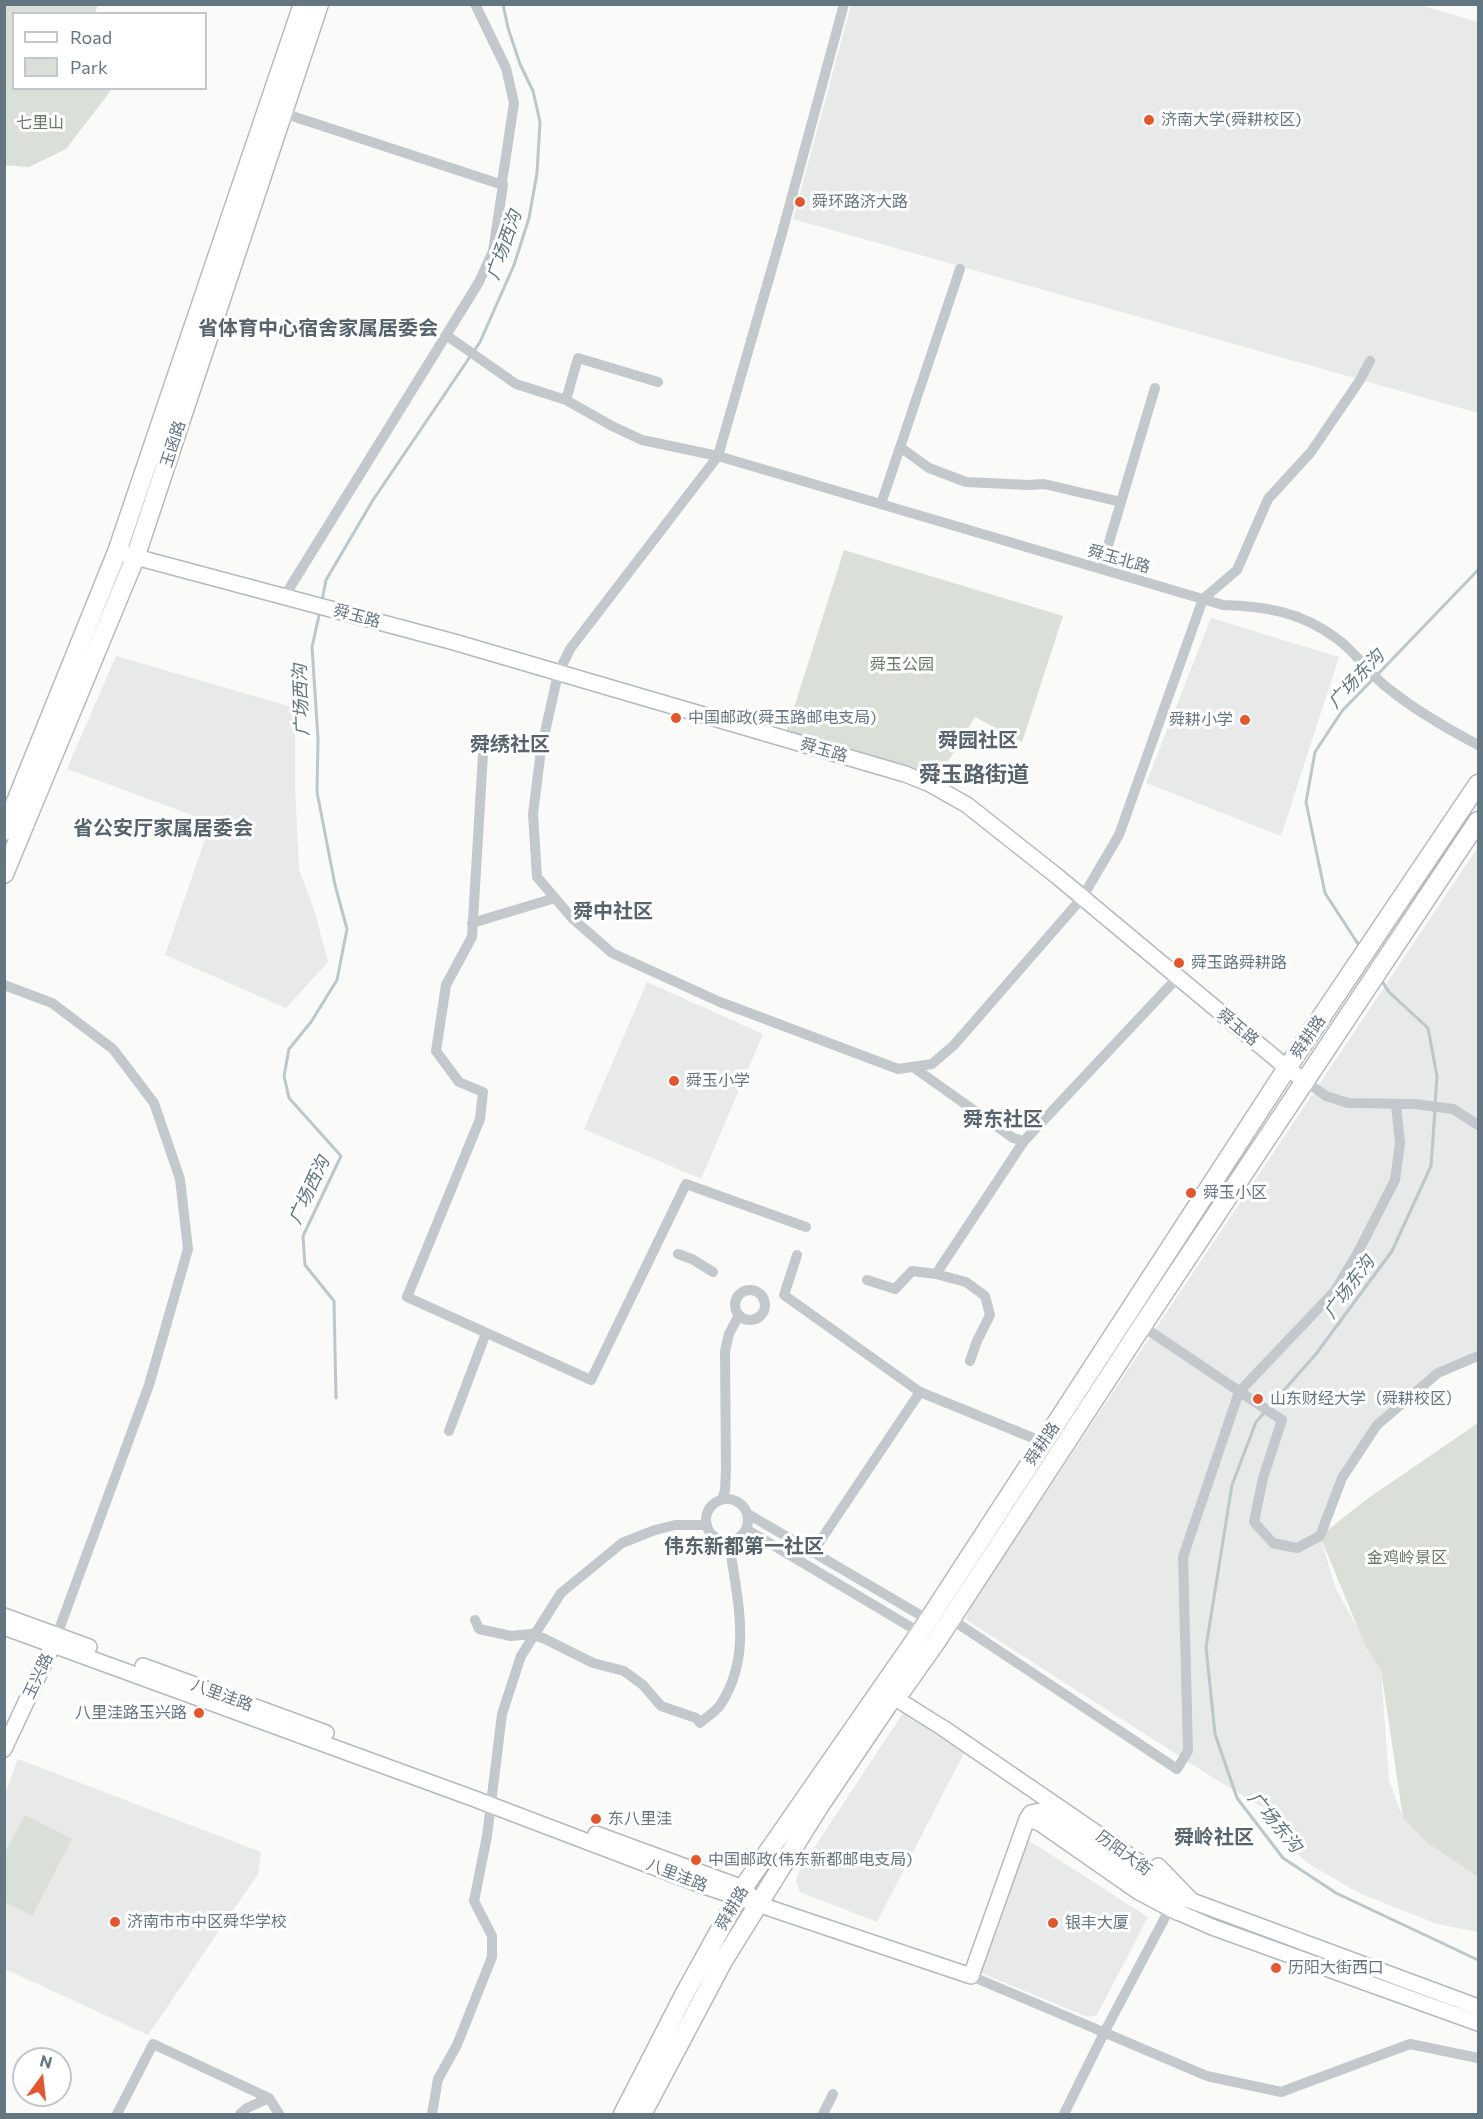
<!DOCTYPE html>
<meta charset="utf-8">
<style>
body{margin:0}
#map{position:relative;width:1483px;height:2119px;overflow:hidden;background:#fafaf8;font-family:Commissioner,sans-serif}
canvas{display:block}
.frame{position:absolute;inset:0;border:6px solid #657683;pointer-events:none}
.legend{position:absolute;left:12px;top:12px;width:195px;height:78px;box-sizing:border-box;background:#fff;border:2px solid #c1c8cd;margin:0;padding:8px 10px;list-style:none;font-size:18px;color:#657683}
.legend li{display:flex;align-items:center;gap:12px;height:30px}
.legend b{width:30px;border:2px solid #c1c8cd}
.north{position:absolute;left:12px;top:2047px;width:60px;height:60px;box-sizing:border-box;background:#fff;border:2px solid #c1c8cd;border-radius:50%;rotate:15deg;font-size:16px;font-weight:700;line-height:24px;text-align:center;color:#657683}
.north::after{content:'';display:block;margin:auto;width:21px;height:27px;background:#e4572e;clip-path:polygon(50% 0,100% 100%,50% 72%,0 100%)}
</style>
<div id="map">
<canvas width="1483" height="2119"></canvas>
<div class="frame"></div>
<ul class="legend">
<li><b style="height:8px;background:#fff"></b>Road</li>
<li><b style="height:16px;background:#dadfd7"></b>Park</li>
</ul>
<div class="north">N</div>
</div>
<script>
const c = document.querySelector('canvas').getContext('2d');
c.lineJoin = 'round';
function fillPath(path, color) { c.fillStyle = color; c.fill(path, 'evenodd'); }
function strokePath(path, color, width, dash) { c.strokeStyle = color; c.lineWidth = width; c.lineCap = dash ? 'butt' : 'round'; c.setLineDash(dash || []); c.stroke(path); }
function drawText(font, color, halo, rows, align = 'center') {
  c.font = font + ' Commissioner,"Noto Sans SC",sans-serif'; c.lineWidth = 6; c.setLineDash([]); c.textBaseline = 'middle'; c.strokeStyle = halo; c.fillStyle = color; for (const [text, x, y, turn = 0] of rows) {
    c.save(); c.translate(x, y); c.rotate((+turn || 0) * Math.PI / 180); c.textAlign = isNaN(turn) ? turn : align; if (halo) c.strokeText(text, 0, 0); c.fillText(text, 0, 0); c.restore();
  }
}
fillPath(new Path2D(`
 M 1416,4 L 1478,22 L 1478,413 L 793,219 L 851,5 Z
 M 1211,618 L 1339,657 L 1281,836 L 1146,783 Z
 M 116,656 L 295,708 L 295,786 L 299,869 L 315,913 L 328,962 L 286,1008 L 165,955 L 211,822 L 67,769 Z
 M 1478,847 L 1478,1356 L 1438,1373 L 1377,1425 L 1345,1473 L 1320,1536 L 1336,1589 L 1381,1670 L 1389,1781 L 1403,1818 L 1426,1842 L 1478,1877 L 1478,1932 L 1437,1924 L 1359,1893 L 1309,1864 L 1277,1836 L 1272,1808 L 1260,1806 L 1212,1777 L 965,1619 L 978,1594 Z
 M 647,982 L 763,1034 L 701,1179 L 584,1129 Z
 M 905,1710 L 966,1749 L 877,1922 L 800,1892 L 796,1880 L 800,1869 Z
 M 18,1759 L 261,1852 L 258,1874 L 148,2035 L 5,1969 L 5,1793 Z
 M 1028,1840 L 1148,1917 L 1097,2015 L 1088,2017 L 981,1973 Z`), '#e8e9e9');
fillPath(new Path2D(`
 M 4,5 L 98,5 L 95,13 L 14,14 L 14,88 L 112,89 L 66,149 L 29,167 L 5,165 Z
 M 844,550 L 1063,616 L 1022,742 L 975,717 L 938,778 L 786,733 Z
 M 1478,1423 L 1478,1877 L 1426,1842 L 1403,1818 L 1381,1670 L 1365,1645 L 1320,1536 L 1367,1499 Z
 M 25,1815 L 72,1839 L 32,1916 L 5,1902 L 5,1853 Z`), '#dadfd7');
strokePath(new Path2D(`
 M 322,601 L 326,580 L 373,500 L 480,342 L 514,265 L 529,218 L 537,173 L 540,122 L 533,91 L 520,64 L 508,28 L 503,4
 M 320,611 L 312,647 L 318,739 L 317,792 L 335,885 L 347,929 L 337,980 L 311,1022 L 289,1049 L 284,1076 L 289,1098 L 341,1156 L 303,1236 L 305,1265 L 334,1301 L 336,1398
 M 1378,674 L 1478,570
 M 1360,947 L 1325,893 L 1306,802 L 1315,752 L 1342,711 L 1373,679
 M 1380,978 L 1389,992 L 1428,1028 L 1437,1076 L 1435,1104
 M 1435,1110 L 1431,1166 L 1392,1251 L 1316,1354 L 1256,1422 L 1232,1485 L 1206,1647 L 1215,1734 L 1237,1798 L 1283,1858 L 1336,1893 L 1478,1960`), '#bbc7cb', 3);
const secondary = new Path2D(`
 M 117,552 L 454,642 L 905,774 L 930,784 L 967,805 L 1058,877 L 1287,1068 L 1305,1081
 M 4,1616 L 89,1647
 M 4,1627 L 475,1799 L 704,1886 L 971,1976 L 1027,1819 L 1031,1813 L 1040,1811 L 1054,1815 L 1144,1884 L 1167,1893 L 1192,1901
 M 143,1666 L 326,1733
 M 884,1691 L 943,1728 L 1152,1871 L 1162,1882 L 1171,1903 L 1180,1913 L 1212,1927 L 1478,2023
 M 4,1749 L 56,1638
 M 1027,1819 L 1040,1823 L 1139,1892 L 1177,1912
 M 596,1834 L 743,1888 L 751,1896
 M 1158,1866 L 1192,1901 L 1478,2007`);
const primary = new Path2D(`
 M 4,831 L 117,552 L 303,4
 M 4,874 L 135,558 L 319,4
 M 623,2114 L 684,1995 L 743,1888 L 920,1633 L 1287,1068 L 1478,784
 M 642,2114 L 723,1961 L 820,1805 L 893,1697 L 902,1690 L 936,1642 L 1142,1326 L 1478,821`);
strokePath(secondary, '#b3babf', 18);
strokePath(primary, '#b5babe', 21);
strokePath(new Path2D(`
 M 475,4 L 506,68 L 514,103 L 502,182
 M 283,113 L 503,185 L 493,251 L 479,282 L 284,597
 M 446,335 L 516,384 L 566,400 L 578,358 L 658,382
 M 566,400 L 612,426 L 642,440 L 718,456 L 1223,605 C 1265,606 1301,612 1336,638 C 1356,652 1369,674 1389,689 C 1416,711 1448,729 1478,745
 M 900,447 L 929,468 L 966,482 L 1028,485 L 1044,484 L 1121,502
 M 881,504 L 960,269
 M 1101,569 L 1155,388
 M 541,750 L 533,814 L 537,877 L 572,918 L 612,953 L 720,1002 L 898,1069 L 932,1064 L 954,1045 L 1082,898 L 1119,835 L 1203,599 L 1237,570 L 1268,499 L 1311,452 L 1360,380 L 1370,361
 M 472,923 L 555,898
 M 4,985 L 52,1003 L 113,1049 L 154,1103 L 180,1179 L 188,1249 L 149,1385 L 57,1635
 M 913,1067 L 1013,1138 L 1024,1141 L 1178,977
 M 1305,1081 L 1326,1096 L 1348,1103 L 1415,1104 L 1453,1109 L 1478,1125
 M 806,1227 L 686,1184 L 591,1380 L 407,1297 L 480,1119 L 483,1092 L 459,1082 L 436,1051 L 446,985 L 472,937 L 484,738 L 541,750 L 558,674 L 570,649 L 718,456 L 782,233 L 844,4
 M 678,1254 L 692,1259 L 713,1272
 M 797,1255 L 784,1295 L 920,1392 L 1043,1442
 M 867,1280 L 895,1289 L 912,1271 L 936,1274
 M735 1305a15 15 0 1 1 30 0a15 15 0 1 1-30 0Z
 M 1142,1326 L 1282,1420 L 1263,1478 L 1254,1522 L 1273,1543 L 1297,1548 L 1320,1536 L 1342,1478 L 1377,1425 L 1438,1373 L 1478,1356
 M 970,1361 L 977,1341 L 990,1315 L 985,1296 L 966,1282 L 936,1274 L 1024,1141
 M 449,1431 L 486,1333
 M706 1520a21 21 0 1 1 42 0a21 21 0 1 1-42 0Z
 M 722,1499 L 725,1491 L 726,1469 L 725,1351 L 729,1334 L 739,1315
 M 748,1514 L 944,1629
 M 746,1529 L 924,1635
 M 812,1553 L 920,1392
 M 951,1619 L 1177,1769 L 1188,1751 L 1183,1557 L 1239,1392 L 1334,1292 L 1357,1254 L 1395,1180 L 1400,1143 L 1396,1105
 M 475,1620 L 479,1629 L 511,1636 L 531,1634 L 545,1639 L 593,1663 L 624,1671 L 643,1685 L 661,1706 L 696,1718 L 700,1723 C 706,1717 716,1712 721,1704 C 754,1652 736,1597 729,1541
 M 971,1976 L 1207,2076 L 1281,2092 L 1410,2044 L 1478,2058
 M 117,2114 L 153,2044 L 269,2098 L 279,2114
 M 240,2114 L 247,2108 L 269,2098
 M 432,2114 L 438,2079 L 457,2045 L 492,1957 L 492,1936 L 474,1901 L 487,1836 L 502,1714 L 521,1656 L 561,1593 L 622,1543 L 655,1530 L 675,1525 L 707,1525
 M 823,2114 L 833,2094
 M 1064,2114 L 1104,2033 L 1170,1908`), '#c3c8cc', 10);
strokePath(secondary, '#fff', 15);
strokePath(primary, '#fff', 18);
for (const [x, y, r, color] of [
 [1149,120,6,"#e4572e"],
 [800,202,6,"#e4572e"],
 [676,718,6,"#e4572e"],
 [1245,720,6,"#e4572e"],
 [1179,963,6,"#e4572e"],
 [674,1081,6,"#e4572e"],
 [1191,1193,6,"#e4572e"],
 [1258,1399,6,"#e4572e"],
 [199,1713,6,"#e4572e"],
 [596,1819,6,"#e4572e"],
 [696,1860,6,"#e4572e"],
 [115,1922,6,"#e4572e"],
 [1053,1923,6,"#e4572e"],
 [1276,1968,6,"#e4572e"]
]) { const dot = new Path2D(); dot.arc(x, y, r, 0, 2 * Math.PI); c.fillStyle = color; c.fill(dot); strokePath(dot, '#fff', 2); }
drawText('16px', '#657683', '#fff', [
 ["济南大学(舜耕校区)",1161,120],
 ["舜环路济大路",812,202],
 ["中国邮政(舜玉路邮电支局)",688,718],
 ["舜耕小学",1233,720,"right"],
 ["舜玉路舜耕路",1191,963],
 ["舜玉小学",686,1081],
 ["舜玉小区",1203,1193],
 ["山东财经大学（舜耕校区）",1270,1399],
 ["八里洼路玉兴路",187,1713,"right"],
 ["东八里洼",608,1819],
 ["中国邮政(伟东新都邮电支局)",708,1860],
 ["济南市市中区舜华学校",127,1922],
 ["银丰大厦",1065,1923],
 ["历阳大街西口",1288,1968]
], 'left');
drawText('16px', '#687a64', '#fff', [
 ["七里山",40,123],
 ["舜玉公园",902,665],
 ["金鸡岭景区",1407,1558]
]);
drawText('16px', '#657683', '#fff', [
 ["玉函路",173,444,-72],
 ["舜玉北路",1119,559,16],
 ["舜玉路",357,616,15],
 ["舜玉路",824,750,16],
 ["舜玉路",1238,1027,40],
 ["舜耕路",1308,1037,-56],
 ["舜耕路",1042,1444,-56],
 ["玉兴路",38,1676,-65],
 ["八里洼路",222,1695,20],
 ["历阳大街",1124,1853,36],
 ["八里洼路",677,1875,21],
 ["舜耕路",732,1908,-60]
]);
drawText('italic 18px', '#60757c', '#fff', [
 ["广场西沟",504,245,-71],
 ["广场东沟",1356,679,-47],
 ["广场西沟",301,700,-92],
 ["广场西沟",309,1190,-65],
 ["广场东沟",1349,1287,-54],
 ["广场东沟",1275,1822,50]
]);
drawText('bold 20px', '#57646e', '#fff', [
 ["省体育中心宿舍家属居委会",318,328],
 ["舜园社区",978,740],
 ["舜绣社区",510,744],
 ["省公安厅家属居委会",163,828],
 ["舜中社区",613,911],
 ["舜东社区",1003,1119],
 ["伟东新都第一社区",744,1546],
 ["舜岭社区",1214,1837]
]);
drawText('bold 22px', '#57646e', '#fff', [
 ["舜玉路街道",974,775]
]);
</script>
